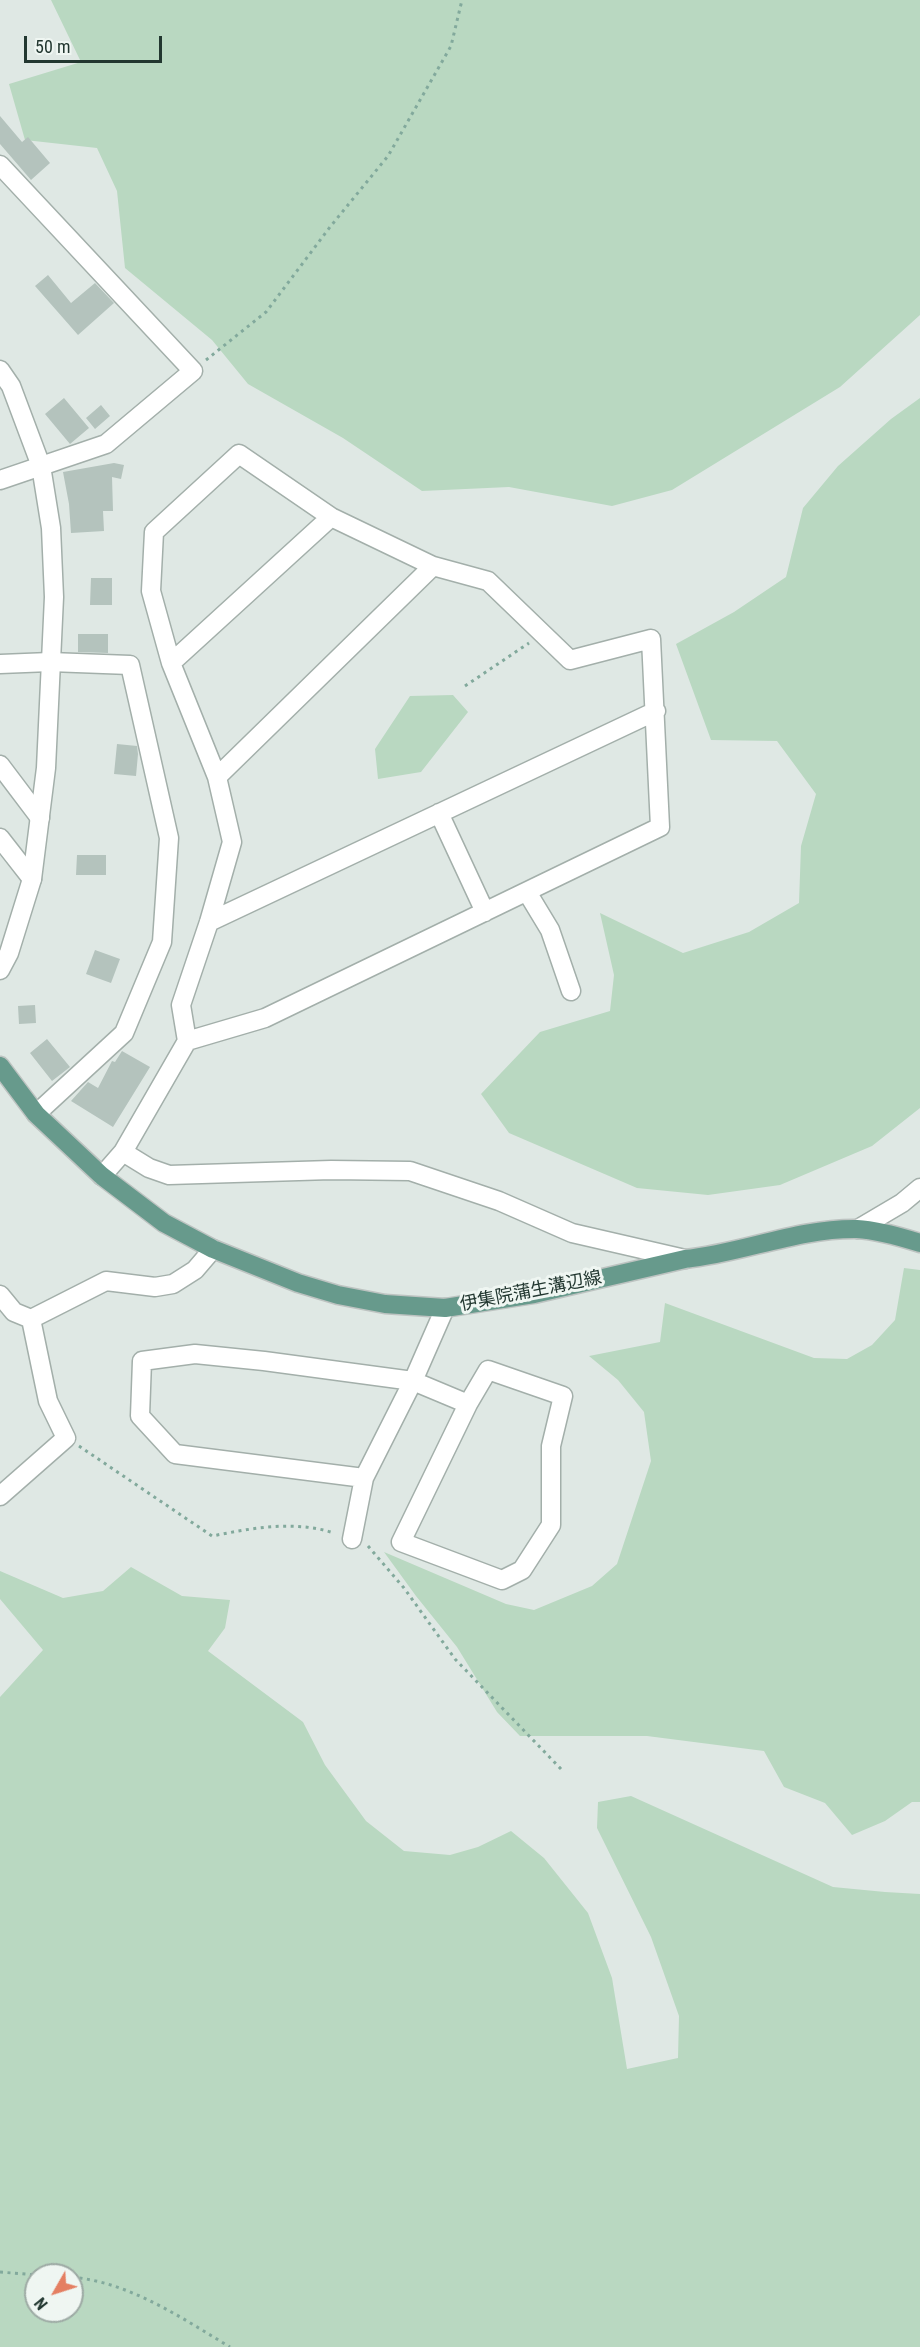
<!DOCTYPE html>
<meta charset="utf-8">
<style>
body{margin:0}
#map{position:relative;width:920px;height:2347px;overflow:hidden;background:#dfe8e4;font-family:"Roboto Condensed",sans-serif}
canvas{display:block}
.north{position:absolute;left:24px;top:2263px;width:60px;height:60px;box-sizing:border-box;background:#eff6f2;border:2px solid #9daaa4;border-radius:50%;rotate:231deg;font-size:16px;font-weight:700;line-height:24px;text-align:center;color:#223730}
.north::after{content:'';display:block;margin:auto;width:21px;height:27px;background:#e47f62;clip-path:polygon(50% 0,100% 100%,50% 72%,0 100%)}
.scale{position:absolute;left:24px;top:36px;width:138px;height:27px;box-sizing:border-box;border:3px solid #223730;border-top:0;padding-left:8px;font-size:18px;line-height:21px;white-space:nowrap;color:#223730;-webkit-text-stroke:4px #eff6f2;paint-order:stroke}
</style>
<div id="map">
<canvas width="920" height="2347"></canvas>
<div class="north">N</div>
<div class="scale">50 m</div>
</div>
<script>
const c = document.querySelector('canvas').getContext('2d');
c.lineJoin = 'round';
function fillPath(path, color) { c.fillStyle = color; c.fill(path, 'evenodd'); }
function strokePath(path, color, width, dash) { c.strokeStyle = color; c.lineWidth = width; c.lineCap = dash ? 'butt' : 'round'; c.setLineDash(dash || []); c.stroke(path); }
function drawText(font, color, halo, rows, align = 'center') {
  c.font = font + ' "Roboto Condensed","Noto Sans JP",sans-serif'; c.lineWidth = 6; c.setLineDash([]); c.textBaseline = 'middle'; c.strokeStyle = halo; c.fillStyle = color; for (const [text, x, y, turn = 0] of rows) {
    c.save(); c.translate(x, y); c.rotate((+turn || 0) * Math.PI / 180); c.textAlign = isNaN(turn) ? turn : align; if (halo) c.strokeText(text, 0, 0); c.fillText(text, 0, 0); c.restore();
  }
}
fillPath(new Path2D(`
 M 51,0 L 920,0 L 920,315 L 840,387 L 672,490 L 612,506 L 509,487 L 422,491 L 343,438 L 248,384 L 212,340 L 125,268 L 117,191 L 97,148 L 25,140 L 9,84 L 81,62 Z
 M 920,398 L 920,1108 L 872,1146 L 780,1185 L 708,1195 L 637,1188 L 509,1133 L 481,1094 L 540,1032 L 610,1011 L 614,975 L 600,913 L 683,953 L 749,932 L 799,903 L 801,846 L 816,794 L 777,741 L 711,740 L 676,644 L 734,612 L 786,577 L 803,508 L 838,466 L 891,419 Z
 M 453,695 L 468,712 L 421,772 L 378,779 L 375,749 L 410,696 Z
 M 904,1268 L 920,1270 L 920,1802 L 912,1802 L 885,1821 L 852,1835 L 825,1803 L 784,1787 L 764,1751 L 647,1736 L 520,1736 L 497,1712 L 457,1647 L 416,1596 L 384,1552 L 506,1604 L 534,1610 L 592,1586 L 617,1564 L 651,1461 L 644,1412 L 618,1380 L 589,1356 L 660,1342 L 665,1303 L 814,1358 L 847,1359 L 872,1345 L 895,1320 Z
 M 131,1567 L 182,1596 L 230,1600 L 225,1628 L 208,1651 L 303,1722 L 325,1765 L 366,1821 L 404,1851 L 450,1855 L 478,1847 L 511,1831 L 544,1858 L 588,1913 L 612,1978 L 627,2069 L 678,2058 L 679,2016 L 651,1937 L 597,1828 L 598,1802 L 631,1796 L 833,1887 L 885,1892 L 920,1894 L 920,2347 L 0,2347 L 0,1697 L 43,1650 L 0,1599 L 0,1571 L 63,1598 L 103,1591 ZM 36,2275 L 72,2275 L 72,2311 L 36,2311 Z`), '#b9d8c1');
fillPath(new Path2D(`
 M 0,116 L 22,142 L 28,137 L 50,163 L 31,180 L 0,144 Z
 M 48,275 L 71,303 L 95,283 L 114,303 L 78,335 L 35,286 Z
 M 64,398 L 89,428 L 70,444 L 45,414 Z
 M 101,405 L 110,416 L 95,429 L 86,418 Z
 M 114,463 L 124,465 L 121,479 L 112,477 L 113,511 L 103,511 L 104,531 L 71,533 L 69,504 L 63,472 Z
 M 91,578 L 112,578 L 112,605 L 90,605 Z
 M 78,634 L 108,634 L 108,653 L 78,652 Z
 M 117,744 L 137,746 L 138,754 L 136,776 L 114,774 Z
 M 77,855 L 106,855 L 106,875 L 76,875 Z
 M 95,950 L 120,959 L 111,983 L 86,974 Z
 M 35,1005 L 36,1023 L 19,1024 L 18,1006 Z
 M 47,1039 L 70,1067 L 52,1081 L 30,1053 Z
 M 122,1051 L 150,1067 L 113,1127 L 71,1101 L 88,1082 L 98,1088 L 112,1061 L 115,1062 Z`), '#b4c3bd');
const minor = new Path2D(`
 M 0,165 L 193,371 L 106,444 L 0,480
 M 239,454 L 331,517 L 433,566 L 217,777 L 171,663 L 151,591 L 154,532 Z
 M 171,663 L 331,517
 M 0,664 L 50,662 L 130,665 L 169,838 L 162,942 L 124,1033 L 36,1114
 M 0,765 L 40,818
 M 439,813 L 485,912
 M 0,838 L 32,879
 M 527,892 L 550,930 L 571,991
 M 209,922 L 656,711
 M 187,1041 L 265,1018 L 660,827 L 651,639 L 570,660 L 488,581 L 433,566
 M 123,1152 L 149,1168 L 169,1175 L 331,1170 L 410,1171 L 499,1201 L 572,1233 L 685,1259
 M 102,1176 L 123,1152 L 187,1041 L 181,1005 L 209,922 L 232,842 L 217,777
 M 858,1229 L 902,1203 L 920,1188
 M 0,1295 L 14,1312 L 31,1319 L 106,1281 L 155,1287 L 173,1284 L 195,1270 L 213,1249
 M 488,1370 L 563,1396 L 551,1446 L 551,1525 L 522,1570 L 502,1580 L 401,1542 L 468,1404 Z
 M 364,1478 L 175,1454 L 140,1416 L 142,1361 L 195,1354 L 264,1361 L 413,1381 L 468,1404
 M 0,1496 L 66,1438 L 48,1401 L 31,1319
 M 352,1539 L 364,1478 L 413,1381 L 445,1308`);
const tertiary = new Path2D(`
 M 0,370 L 11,386 L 41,466 L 51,528 L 54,597 L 46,768 L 32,879 L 9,953 L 0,970`);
const primary = new Path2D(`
 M 0,1066 L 36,1114 L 102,1176 L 164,1223 L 213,1249 L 298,1283 L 338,1295 L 385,1304 L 445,1308 L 534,1294 L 685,1259 C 743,1253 798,1228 857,1229 C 877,1230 901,1237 920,1243`);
strokePath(minor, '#a3afaa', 21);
strokePath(tertiary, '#a3afaa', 21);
strokePath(primary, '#bdc3c1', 21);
strokePath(new Path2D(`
 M 206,360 L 266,312 L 330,227 L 388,156 L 451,46 L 462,0
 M 465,686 L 529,643
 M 79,1446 L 212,1536 C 253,1528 294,1520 334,1533
 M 368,1546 L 404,1588 L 455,1659 L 561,1769
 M 0,2272 L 36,2275
 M 72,2277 C 131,2283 180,2317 230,2347`), '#82a99c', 3, [3, 4.5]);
strokePath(minor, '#fff', 18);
strokePath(tertiary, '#fff', 18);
strokePath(primary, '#679a8c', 18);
drawText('18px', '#223730', '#eff6f2', [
 ["伊集院蒲生溝辺線",531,1292,-11]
]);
</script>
